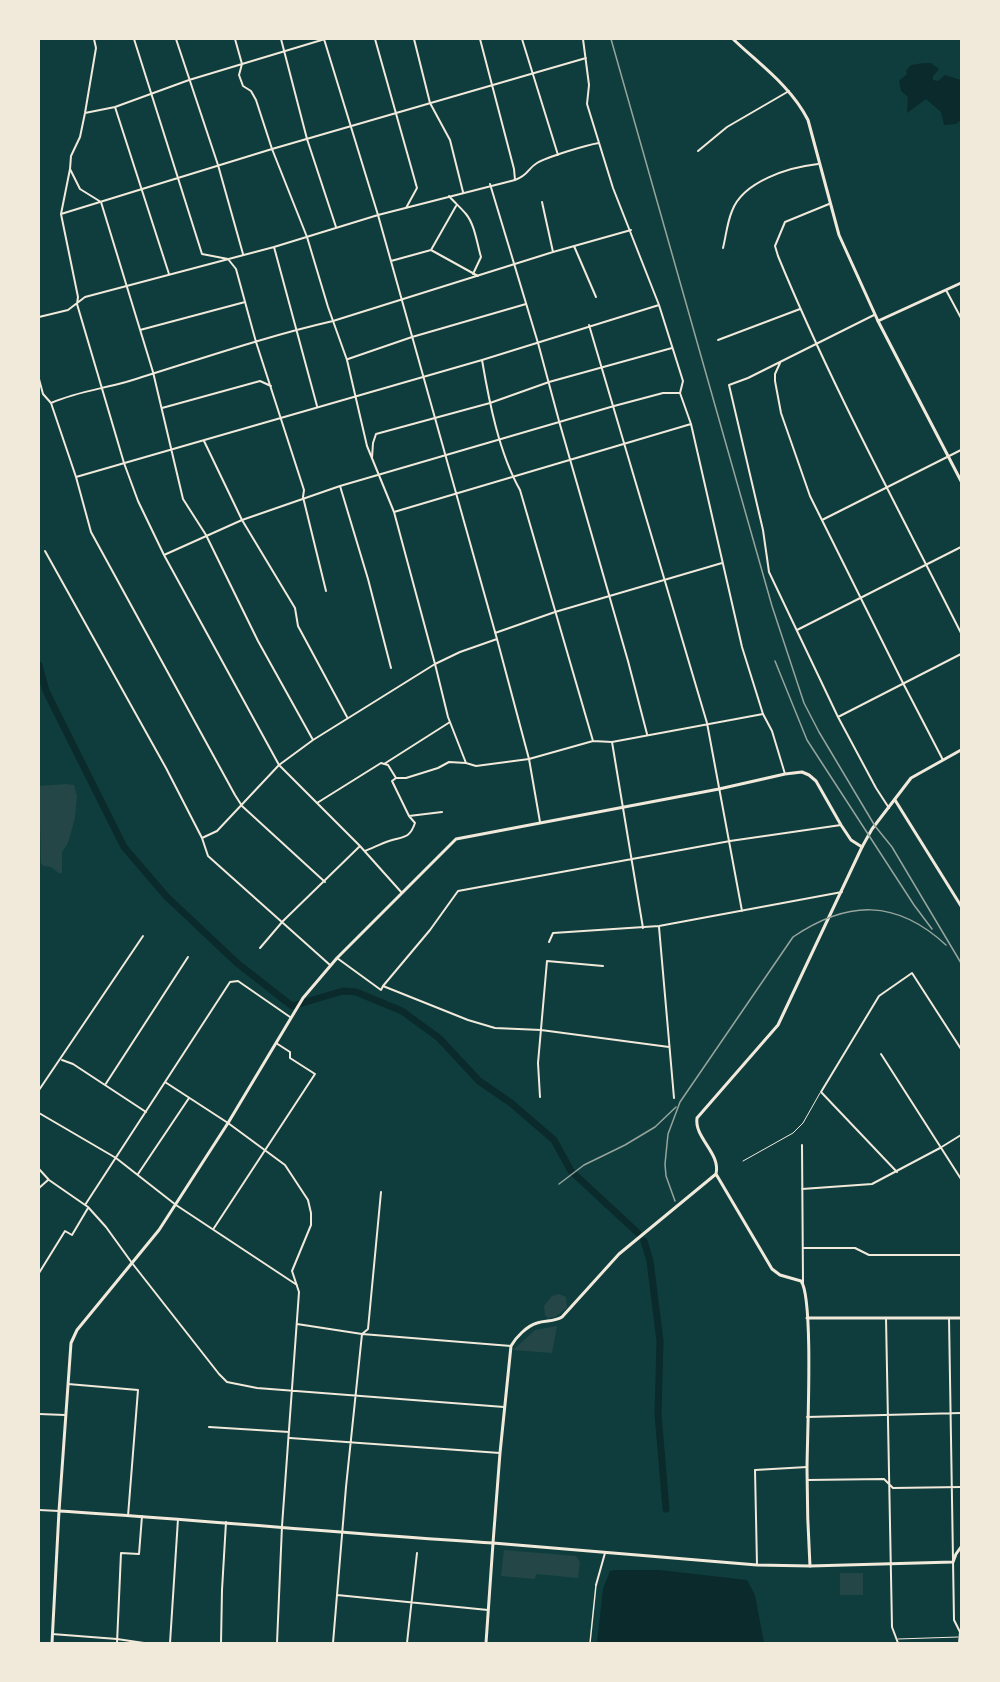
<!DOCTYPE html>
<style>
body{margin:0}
#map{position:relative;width:1000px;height:1682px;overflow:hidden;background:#0f3d3e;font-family:"DM Sans",sans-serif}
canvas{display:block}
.frame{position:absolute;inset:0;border:40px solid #f1e9da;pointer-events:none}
</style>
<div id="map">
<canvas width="1000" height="1682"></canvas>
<div class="frame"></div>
</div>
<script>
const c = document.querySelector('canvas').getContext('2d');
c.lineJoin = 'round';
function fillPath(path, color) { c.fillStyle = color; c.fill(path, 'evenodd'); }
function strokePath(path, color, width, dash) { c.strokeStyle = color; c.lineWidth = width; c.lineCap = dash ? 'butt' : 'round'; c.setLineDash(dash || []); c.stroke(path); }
fillPath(new Path2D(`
 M 66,784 L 74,785 L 77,796 L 75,818 L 68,843 L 62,852 L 62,872 L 60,874 L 51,867 L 43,866 L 41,863 L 39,786 Z
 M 559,1294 L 566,1297 L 567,1308 L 555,1317 L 548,1318 L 545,1315 L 544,1306 L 552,1296 Z
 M 557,1326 L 552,1353 L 513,1350 L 535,1330 Z
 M 504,1550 L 576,1556 L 580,1562 L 578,1578 L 536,1574 L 535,1579 L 501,1576 Z
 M 840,1573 L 863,1573 L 863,1595 L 840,1595 Z`), '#244646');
fillPath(new Path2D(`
 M 924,63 L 931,63 L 939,69 L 933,76 L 933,80 L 938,81 L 945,75 L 961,80 L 961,120 L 956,124 L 944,125 L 941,112 L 926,99 L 907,113 L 908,97 L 901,91 L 899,81 L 907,74 L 906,71 L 911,65 Z
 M 616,1570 L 659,1570 L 747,1580 L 755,1595 L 764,1643 L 597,1643 L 603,1589 L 610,1571 Z`), '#0a2a2b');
strokePath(new Path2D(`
 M 39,665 L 46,691 L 124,847 L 166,896 L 237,963 L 292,1006 L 343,991 L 356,992 L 402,1011 L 439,1038 L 479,1081 L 511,1103 L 554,1140 L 571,1171 L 638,1233
 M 644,1241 L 650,1261 L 660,1341 L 658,1414 L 666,1509`), '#0a2a2b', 7);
strokePath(new Path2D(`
 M 743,1161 L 793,1133 L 803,1123 L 820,1093
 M 898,1639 L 958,1637`), '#f1e9da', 1);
strokePath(new Path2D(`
 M 590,1643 L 596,1585`), '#f1e9da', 1.5);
strokePath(new Path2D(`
 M 94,39 L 96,48 L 85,113 L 80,137 L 71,156 L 70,169 L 80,189 L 101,202 L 153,372 L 183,499 L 206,535 L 258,641 L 313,740
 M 134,39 L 202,254 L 228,259 L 236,269 L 256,342 L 304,490 L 303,497 L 326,591
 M 176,39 L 218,165 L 243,254
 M 235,39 L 242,64 L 239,75 L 243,86 L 251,91 L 256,100 L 272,149 L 307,237 L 328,307 L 347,360 L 367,446 L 394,512 L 435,664 L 448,717 L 466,763
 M 281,39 L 307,139 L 336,227
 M 324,39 L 378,215 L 497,639 L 529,759 L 540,822
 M 375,39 L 417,188 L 406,208
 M 414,39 L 430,103 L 450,140 L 463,192
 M 480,39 L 514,169 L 515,180
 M 522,39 L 558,155
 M 583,39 L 589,85 L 587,104 L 613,188 L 659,305 L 683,381 L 680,393 L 691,424 L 742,647 L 763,714 L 772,731 L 785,774
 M 115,107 L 169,274
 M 85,113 L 115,107 L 189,80 L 325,39
 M 698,151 L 727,127 L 789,91
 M 70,169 L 61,214 L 78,297 L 77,304 L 124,463 L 138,501 L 164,555 L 279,765 L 360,846 L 402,893
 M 490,184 L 538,343 L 559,421 L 628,661 L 647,734
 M 449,196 C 455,203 461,208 466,214 C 475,225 477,244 481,257 L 473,274
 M 542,202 L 553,252
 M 829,204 L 785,222 L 775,246 L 778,256 C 831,385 898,508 961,633
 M 61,214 L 272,149 L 586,58
 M 574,246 L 596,297
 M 274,247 L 317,406
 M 723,248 C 726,236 727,223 732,211 C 743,181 790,167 818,164
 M 431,250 L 478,276
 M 391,261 L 431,250 L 456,206
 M 946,290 L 961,318
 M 874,315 L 748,378 L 729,385 L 763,530 L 769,572 L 838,717 L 876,788 L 889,808
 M 39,317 L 68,310 L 85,297 L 274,247 L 378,215 L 515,180 C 529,175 527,169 537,163 C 547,157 586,145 599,143
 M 589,325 L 707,723 L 742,911
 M 140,330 L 245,302
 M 718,340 L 800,309
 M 348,359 L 412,337 L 526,304
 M 482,360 C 489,401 499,453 520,490 L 593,741
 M 780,363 L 775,374 L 775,381 L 781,413 L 810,496 L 903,683 L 943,760
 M 39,379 L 43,394 L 51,403 L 76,477 L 91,532 L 235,795 L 242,806 L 325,882
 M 51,403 C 76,392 101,389 126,382 C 195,361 263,337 333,321 L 553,252 L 631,230
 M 162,408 L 260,381 L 271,386
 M 204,441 L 242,520 L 295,608 L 298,626 L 347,717
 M 372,458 L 373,443 L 376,434 L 490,403 L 549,382 L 672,348
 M 76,477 L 482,360 L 659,305
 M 340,486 L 368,579 L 391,668
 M 394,512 L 691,424
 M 822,520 L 961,450
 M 45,551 L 166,768 L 202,838 L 208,856 L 330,965
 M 164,555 L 242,520 L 340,486 L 614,406 L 663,393 L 680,393
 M 797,630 L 961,547
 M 495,633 L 555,612 L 722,563
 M 838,717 L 961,654
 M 612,742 L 643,928
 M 384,764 L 450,722
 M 317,803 L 381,763 L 388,765 L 396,778 L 406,778 L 438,768 L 449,762 L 466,763 L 476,766 L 529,759 L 593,741 L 612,742 L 763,714
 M 409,816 L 442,812
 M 202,838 L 217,831 L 279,765 L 313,740 L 435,664 L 460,652 L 497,639
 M 365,851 C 373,848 380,844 389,841 C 403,836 409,840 415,823 L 409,816 L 392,781 L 396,778
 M 659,927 L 674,1098
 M 549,942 L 553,933 L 659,926 L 842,892
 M 260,948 L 283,921 L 360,846
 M 337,958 L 381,990 L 383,986 L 468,1020 L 495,1028 L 541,1030 L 669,1047
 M 383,986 L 430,930 L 458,891 L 730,841 L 841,825
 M 881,1054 L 961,1179
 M 62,1060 L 73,1064 L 146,1112
 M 165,1082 L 228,1123 L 285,1165 L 308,1200 L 311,1213 L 311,1225 L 292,1271 L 299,1292 L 282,1526 L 277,1643
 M 105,1085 L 188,957
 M 39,1090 L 143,936
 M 540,1097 L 538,1063 L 547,961 L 603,966
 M 39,1113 L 116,1158 L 176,1205 L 297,1285
 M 802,1145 L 803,1283
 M 39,1169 L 49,1180 L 88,1207 L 106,1227 L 132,1263 L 219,1374 L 227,1382 L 257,1388 L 504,1407
 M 897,1172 L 821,1092 L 879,996 L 912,973 L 961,1049
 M 138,1174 L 189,1098
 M 39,1188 L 48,1180
 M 802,1189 L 872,1184 L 940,1148 L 961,1135
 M 85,1205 L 230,982 L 238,981 L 290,1017
 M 214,1228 L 315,1074 L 290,1058 L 290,1052 L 276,1043
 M 803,1248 L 855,1248 L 869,1255 L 961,1255
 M 39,1273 L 65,1231 L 72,1235 L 88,1208
 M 886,1318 L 892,1627 L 898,1643
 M 949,1318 L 954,1620 L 960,1632 L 959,1643
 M 297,1324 L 362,1334 L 511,1346
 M 68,1384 L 138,1390 L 128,1516
 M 39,1414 L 65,1415
 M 807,1417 L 961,1413
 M 209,1427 L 289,1432
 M 290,1438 L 500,1453
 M 807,1480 L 884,1479 L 893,1488 L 961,1487
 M 39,1510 L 59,1511
 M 757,1565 L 755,1470 L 807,1467
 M 596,1585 L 605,1553
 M 337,1595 L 488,1610
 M 52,1634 L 117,1639 L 144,1643
 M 117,1643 L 121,1553 L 139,1554 L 142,1516
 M 170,1643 L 178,1519
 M 221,1643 L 222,1590 L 226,1522
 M 333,1643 L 346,1487 L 362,1334 L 368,1329 L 381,1192
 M 407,1643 L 417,1553`), '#f1e9da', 2);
strokePath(new Path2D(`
 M 878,321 L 961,283
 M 895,800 L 961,906
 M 716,1174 L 772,1269 L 780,1275 L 801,1281 C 814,1298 807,1439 807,1469 C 807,1501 808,1534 810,1566
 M 716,1174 C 721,1153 694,1138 697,1118 L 778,1025 L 862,847
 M 807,1318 L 961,1318
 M 59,1511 C 204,1520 348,1534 493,1543 L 500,1453 L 511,1346 C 516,1337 527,1326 537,1323 C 546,1320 554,1322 562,1317 L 619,1254 L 716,1174`), '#f1e9da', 3);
strokePath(new Path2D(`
 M 733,39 C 759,64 791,86 808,120 L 839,235 L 878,321 L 961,481
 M 52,1643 L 59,1511 L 71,1343 L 77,1330 L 159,1230 L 228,1123 L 303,998 L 337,958 L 456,839 L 719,789 L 785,774 L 802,772 L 809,775 L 816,781 L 841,825 L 851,840 L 862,847 L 872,829 L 911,778 L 961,750
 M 486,1643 L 493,1543 L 757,1565 L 810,1566 L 953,1562 L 956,1554 L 961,1547`), '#f1e9da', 3);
strokePath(new Path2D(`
 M 611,39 L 772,606 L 804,703 L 819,732 L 875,826 L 892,847 L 961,963
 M 775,661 L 807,740 L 914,905 L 932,929
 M 559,1184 L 584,1165 L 625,1145 L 655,1127 L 676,1107
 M 675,1201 L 666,1176 L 665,1164 L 668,1134 L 680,1102 L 793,937 C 848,900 896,899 946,945`), '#97a49c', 1.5);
</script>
